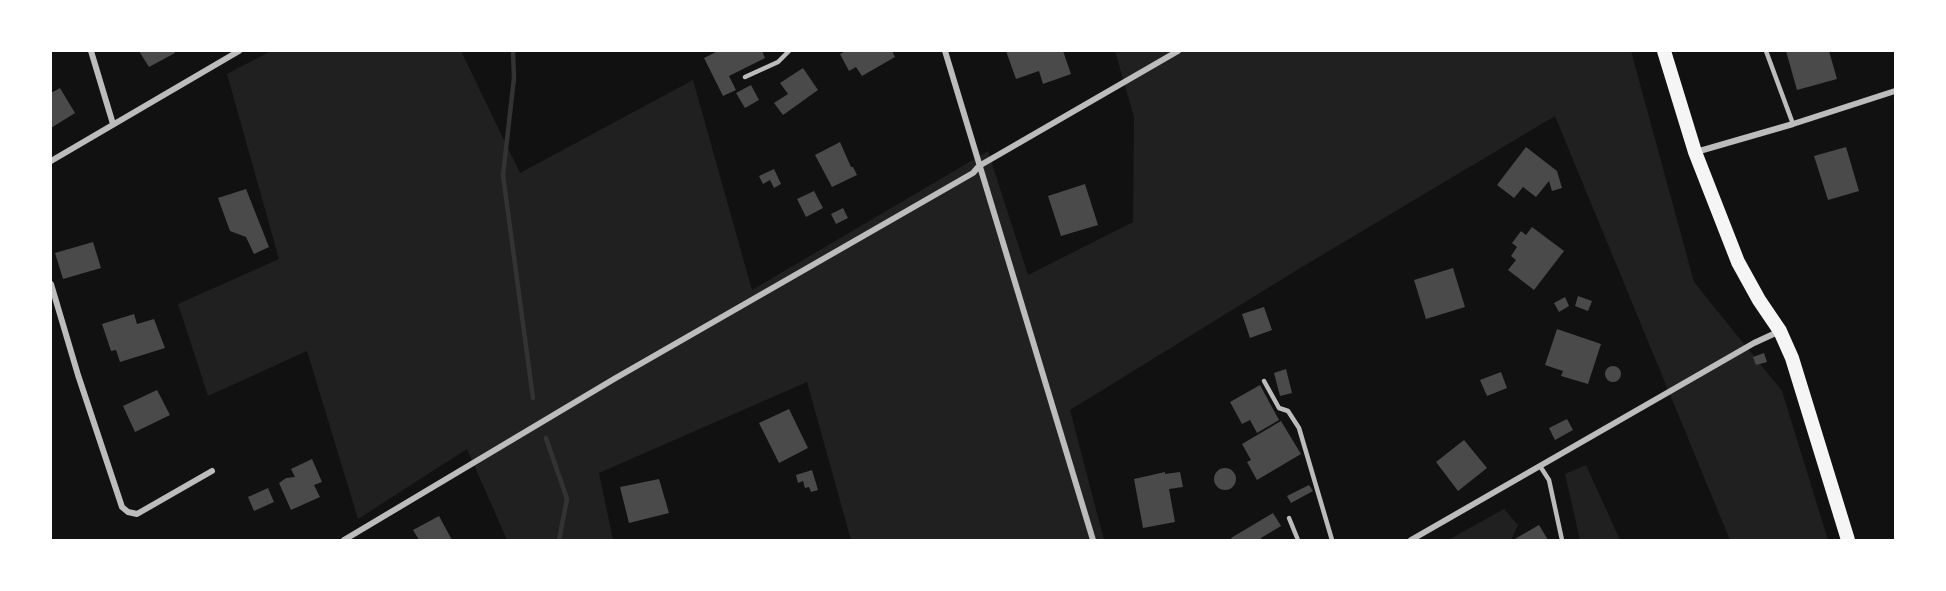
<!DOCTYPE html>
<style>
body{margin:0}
#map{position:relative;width:1946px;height:591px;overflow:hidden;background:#111;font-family:"Crimson Pro",serif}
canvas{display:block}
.frame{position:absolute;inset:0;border:52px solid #fff;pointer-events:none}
</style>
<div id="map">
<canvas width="1946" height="591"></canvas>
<div class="frame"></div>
</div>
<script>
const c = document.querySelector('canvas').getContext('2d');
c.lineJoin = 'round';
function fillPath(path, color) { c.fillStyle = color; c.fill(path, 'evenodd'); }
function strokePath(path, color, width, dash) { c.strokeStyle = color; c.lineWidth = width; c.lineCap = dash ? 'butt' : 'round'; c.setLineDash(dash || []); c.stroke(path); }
fillPath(new Path2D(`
 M 271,51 L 461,51 L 520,173 L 693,80 L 752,290 L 988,151 L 1028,275 L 1133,222 L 1134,117 L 1115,51 L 1631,51 L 1694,282 L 1782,391 L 1828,540 L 1730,540 L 1555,116 L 1302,267 L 1070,410 L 1104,540 L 851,540 L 807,382 L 599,473 L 613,540 L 507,540 L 467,449 L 358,519 L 307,351 L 208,396 L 178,304 L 279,259 L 227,74 Z
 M 1586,465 L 1620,540 L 1580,540 L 1565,474 Z
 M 1504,509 L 1518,525 L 1511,540 L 1448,540 Z`), '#202020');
strokePath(new Path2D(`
 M 513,51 L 514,78 L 503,175 L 533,398
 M 546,438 L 567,499 L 559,540`), '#333', 4.5);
fillPath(new Path2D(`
 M 139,51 L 174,51 L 175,53 L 149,67 Z
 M 718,51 L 762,51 L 765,58 L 729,76 L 736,90 L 723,96 L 704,58 Z
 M 846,51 L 892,51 L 895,57 L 862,76 L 856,67 L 849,71 L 840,54 Z
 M 1006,51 L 1063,51 L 1071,74 L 1043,84 L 1039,71 L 1016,79 Z
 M 1786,51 L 1829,51 L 1837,79 L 1797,90 Z
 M 803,68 L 818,90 L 783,115 L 774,103 L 788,94 L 780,83 Z
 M 751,85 L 759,100 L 745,108 L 736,93 Z
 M 60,88 L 75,113 L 51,128 L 51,93 Z
 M 840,142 L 851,167 L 853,167 L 857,175 L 832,187 L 815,155 Z
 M 1526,147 L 1557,171 L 1562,188 L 1552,191 L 1549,181 L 1536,197 L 1523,187 L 1514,198 L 1497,185 Z
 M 1846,147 L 1859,191 L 1828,200 L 1814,156 Z
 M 774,169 L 781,184 L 774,188 L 770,180 L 763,184 L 759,176 Z
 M 1085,184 L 1098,225 L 1061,236 L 1048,196 Z
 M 246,189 L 269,247 L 254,254 L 246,237 L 230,231 L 218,198 Z
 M 814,191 L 823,208 L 806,217 L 797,199 Z
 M 843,208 L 848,218 L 836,224 L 831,214 Z
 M 1532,227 L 1564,251 L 1534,290 L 1508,270 L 1516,260 L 1511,256 L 1517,247 L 1512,243 L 1521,231 L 1526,235 Z
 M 93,242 L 101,268 L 63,279 L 55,253 Z
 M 1453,268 L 1465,307 L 1426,319 L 1414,280 Z
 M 1578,296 L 1592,301 L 1588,311 L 1575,306 Z
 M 1565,297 L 1569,306 L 1559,312 L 1554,303 Z
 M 1264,307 L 1272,330 L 1250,338 L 1242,314 Z
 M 134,314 L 137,324 L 154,319 L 165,348 L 120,362 L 116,350 L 111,351 L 102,324 Z
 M 1557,329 L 1601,344 L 1588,384 L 1561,376 L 1563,371 L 1545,365 Z
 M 1764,353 L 1767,362 L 1756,365 L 1753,357 Z
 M1605 374a8 8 0 1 1 16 0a8 8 0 1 1-16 0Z
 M 1286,369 L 1292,393 L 1280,396 L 1274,373 Z
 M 1501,372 L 1507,388 L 1487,396 L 1480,380 Z
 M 1260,385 L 1279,420 L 1257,433 L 1250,420 L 1242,424 L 1230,402 Z
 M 157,390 L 170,415 L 135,432 L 123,406 Z
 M 789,409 L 808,448 L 779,463 L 759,423 Z
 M 1567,419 L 1573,430 L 1555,440 L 1549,428 Z
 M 1281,421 L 1301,454 L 1257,480 L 1247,462 L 1251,460 L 1242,444 Z
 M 1464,440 L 1487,468 L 1458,491 L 1436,462 Z
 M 312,459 L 322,482 L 314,485 L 320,497 L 291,510 L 279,483 L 286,478 L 295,477 L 291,469 Z
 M1214 479a11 11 0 1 1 22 0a11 11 0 1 1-22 0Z
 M 812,470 L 818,490 L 811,492 L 809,487 L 805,488 L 803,481 L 798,483 L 796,475 Z
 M 1165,472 L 1165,474 L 1180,472 L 1183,487 L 1169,489 L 1175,522 L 1143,528 L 1134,479 Z
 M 659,479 L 669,513 L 629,523 L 620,487 Z
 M 1309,485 L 1313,491 L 1291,503 L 1287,496 Z
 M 268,488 L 274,502 L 254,511 L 248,497 Z
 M 1273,513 L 1281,526 L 1261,538 L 1262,540 L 1232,540 L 1231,538 Z
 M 439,516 L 452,540 L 419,540 L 413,530 Z
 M 1539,525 L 1548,540 L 1513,540 Z`), '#4a4a4a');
strokePath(new Path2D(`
 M 1766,51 L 1793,124
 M 745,77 L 778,62 L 789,51
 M 1264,381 L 1279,408 L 1288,411 L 1299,428 L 1332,540
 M 1540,466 L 1549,480 L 1562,540
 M 1289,518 L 1298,540`), '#bcbcbc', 4.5);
strokePath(new Path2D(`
 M 91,51 L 113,124
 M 945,51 L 1093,540
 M 1696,152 L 1793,124 L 1895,91
 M 51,161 L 239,51
 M 51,284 L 78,375 L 122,507 L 128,512 L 137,514 L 212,471
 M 344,540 L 614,379 L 973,173 L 979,166 L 1178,51
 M 1411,540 L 1754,343 L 1780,331`), '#bcbcbc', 6);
strokePath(new Path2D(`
 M 1664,51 L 1695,152 L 1738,262 L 1759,300 L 1780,331 L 1792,358 L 1848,540`), '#f5f5f5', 14);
</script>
